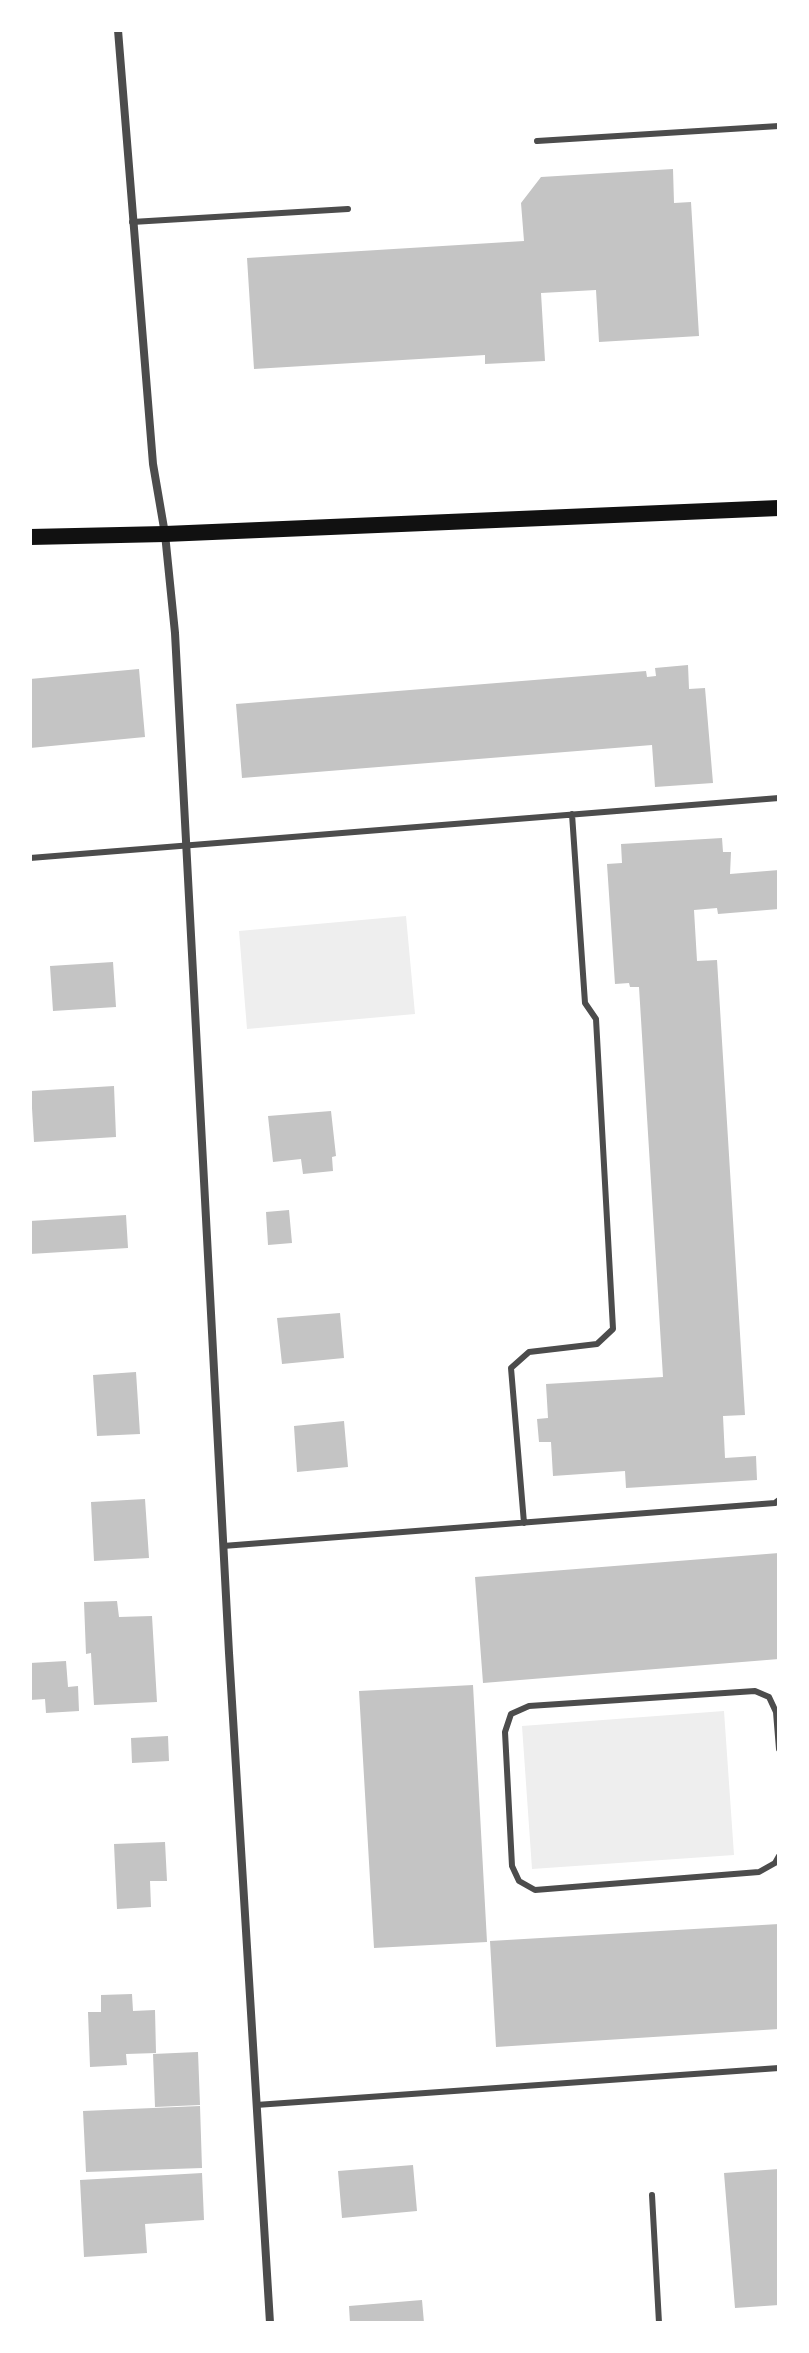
<!DOCTYPE html>
<style>
body{margin:0}
#map{position:relative;width:809px;height:2353px;overflow:hidden;background:#fff;font-family:"DM Sans",sans-serif}
canvas{display:block}
.frame{position:absolute;inset:0;border:32px solid #fff;pointer-events:none}
</style>
<div id="map">
<canvas width="809" height="2353"></canvas>
<div class="frame"></div>
</div>
<script>
const c = document.querySelector('canvas').getContext('2d');
c.lineJoin = 'round';
function fillPath(path, color) { c.fillStyle = color; c.fill(path, 'evenodd'); }
function strokePath(path, color, width, dash) { c.strokeStyle = color; c.lineWidth = width; c.lineCap = dash ? 'butt' : 'round'; c.setLineDash(dash || []); c.stroke(path); }
fillPath(new Path2D(`
 M 406,916 L 415,1014 L 247,1029 L 239,931 Z
 M 724,1711 L 734,1855 L 532,1869 L 522,1726 Z`), '#eee');
fillPath(new Path2D(`
 M 673,169 L 674,203 L 691,202 L 699,336 L 599,342 L 596,290 L 541,293 L 545,361 L 485,364 L 485,355 L 254,369 L 247,258 L 524,241 L 521,203 L 541,177 Z
 M 688,665 L 689,689 L 705,688 L 713,783 L 655,787 L 652,745 L 242,778 L 236,704 L 646,671 L 647,677 L 656,676 L 655,668 Z
 M 139,669 L 145,737 L 30,748 L 30,679 Z
 M 722,838 L 723,852 L 731,852 L 730,874 L 779,870 L 779,909 L 718,914 L 717,908 L 694,910 L 697,961 L 717,960 L 745,1415 L 723,1416 L 725,1458 L 756,1456 L 757,1480 L 626,1488 L 625,1471 L 553,1476 L 551,1442 L 539,1442 L 537,1419 L 548,1418 L 546,1384 L 663,1377 L 639,987 L 630,987 L 629,983 L 615,984 L 607,864 L 622,863 L 621,844 Z
 M 113,962 L 116,1007 L 53,1011 L 50,966 Z
 M 114,1086 L 116,1137 L 34,1142 L 31,1091 Z
 M 331,1111 L 336,1156 L 332,1157 L 333,1171 L 303,1174 L 301,1159 L 273,1162 L 268,1116 Z
 M 289,1210 L 292,1243 L 268,1245 L 266,1212 Z
 M 126,1215 L 128,1248 L 30,1254 L 30,1221 Z
 M 340,1313 L 344,1358 L 282,1364 L 277,1318 Z
 M 136,1372 L 140,1434 L 97,1436 L 93,1375 Z
 M 344,1421 L 348,1467 L 297,1472 L 294,1426 Z
 M 145,1499 L 149,1558 L 94,1561 L 91,1502 Z
 M 779,1553 L 779,1659 L 483,1683 L 475,1577 Z
 M 117,1601 L 119,1617 L 152,1616 L 157,1702 L 94,1705 L 91,1653 L 86,1654 L 84,1602 Z
 M 66,1661 L 68,1687 L 78,1686 L 79,1711 L 46,1713 L 45,1699 L 30,1700 L 30,1663 Z
 M 473,1685 L 487,1942 L 374,1948 L 359,1691 Z
 M 168,1736 L 169,1761 L 132,1763 L 131,1738 Z
 M 165,1842 L 167,1881 L 150,1881 L 151,1907 L 117,1909 L 114,1844 Z
 M 779,1924 L 779,2029 L 496,2047 L 490,1941 Z
 M 132,1994 L 133,2011 L 155,2010 L 156,2053 L 126,2054 L 127,2065 L 90,2067 L 88,2012 L 101,2012 L 101,1995 Z
 M 198,2052 L 200,2105 L 155,2107 L 153,2054 Z
 M 200,2106 L 202,2168 L 86,2172 L 83,2111 Z
 M 413,2165 L 417,2211 L 342,2218 L 338,2171 Z
 M 779,2169 L 779,2305 L 735,2308 L 724,2173 Z
 M 202,2173 L 204,2220 L 145,2224 L 147,2253 L 84,2257 L 80,2180 Z
 M 422,2300 L 424,2323 L 350,2323 L 349,2306 Z`), '#c4c4c4');
strokePath(new Path2D(`
 M 537,141 L 779,126
 M 132,222 L 348,209
 M 30,858 L 779,798
 M 524,1523 L 511,1368 L 529,1352 L 597,1344 L 613,1329 L 596,1019 L 585,1003 L 572,814
 M 223,1546 L 775,1503 L 779,1500
 M 779,1749 L 776,1712 L 769,1697 L 755,1691 L 529,1706 L 511,1714 L 505,1732 L 512,1866 L 519,1881 L 535,1890 L 759,1872 L 775,1863 L 779,1856
 M 256,2105 L 779,2068
 M 652,2195 L 659,2323`), '#4c4c4c', 6);
strokePath(new Path2D(`
 M 118,30 L 153,464 L 165,534 L 175,633 L 229,1653 L 270,2323`), '#4c4c4c', 8);
strokePath(new Path2D(`
 M 30,537 L 165,534 L 779,508`), '#111', 16);
</script>
